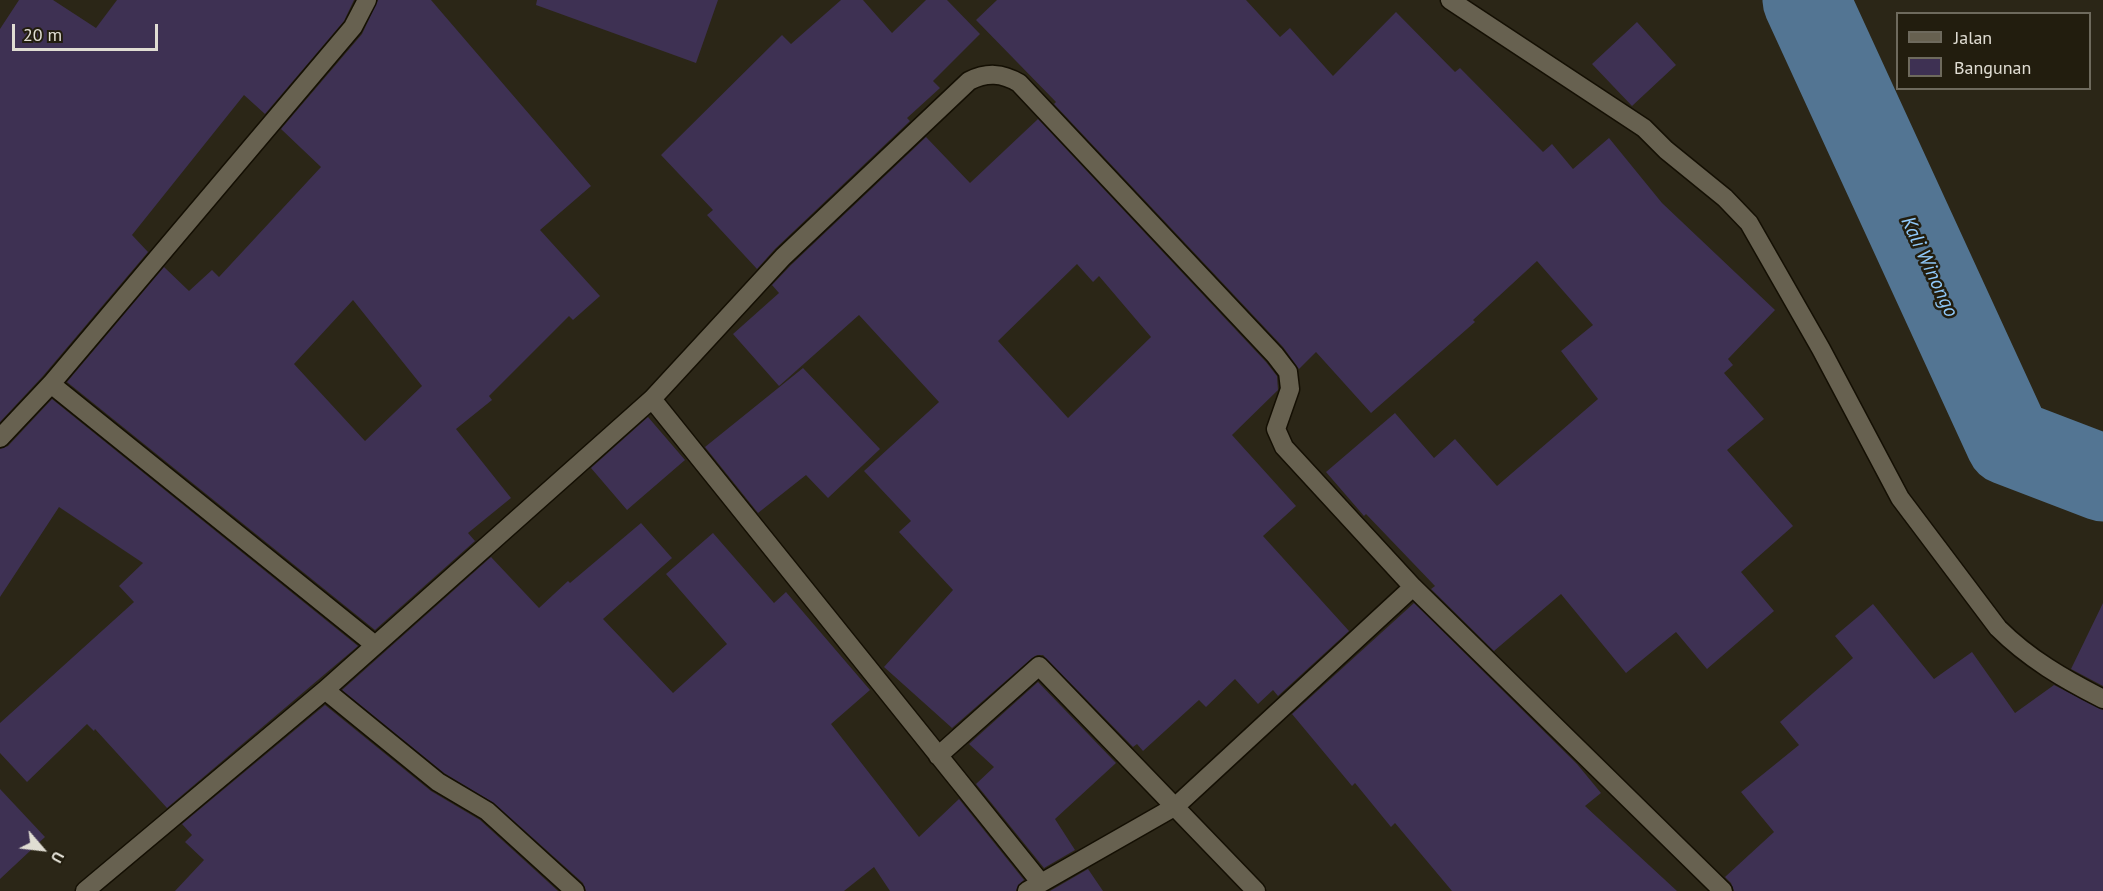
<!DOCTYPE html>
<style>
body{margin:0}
#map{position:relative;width:2103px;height:891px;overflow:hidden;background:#2b2617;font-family:"PT Sans",sans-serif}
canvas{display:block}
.legend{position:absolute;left:1896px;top:12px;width:195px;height:78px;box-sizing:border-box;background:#221d0e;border:2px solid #6e6a5d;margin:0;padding:8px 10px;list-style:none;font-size:18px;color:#e0ddd3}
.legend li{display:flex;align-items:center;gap:12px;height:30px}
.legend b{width:30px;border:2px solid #6e6a5d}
.north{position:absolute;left:12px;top:819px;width:60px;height:60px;-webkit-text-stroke:4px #221d0e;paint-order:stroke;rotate:118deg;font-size:16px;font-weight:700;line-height:24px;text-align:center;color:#e0ddd3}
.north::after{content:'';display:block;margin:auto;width:21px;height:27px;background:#e0ddd3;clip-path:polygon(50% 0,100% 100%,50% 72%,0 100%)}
.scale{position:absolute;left:12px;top:24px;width:146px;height:27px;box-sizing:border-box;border:3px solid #e0ddd3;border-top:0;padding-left:8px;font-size:18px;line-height:21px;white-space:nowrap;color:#e0ddd3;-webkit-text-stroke:4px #221d0e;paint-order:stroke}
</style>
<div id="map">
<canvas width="2103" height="891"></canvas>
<ul class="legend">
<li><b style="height:8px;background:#676150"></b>Jalan</li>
<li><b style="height:16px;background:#3e3153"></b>Bangunan</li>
</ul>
<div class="north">U</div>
<div class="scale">20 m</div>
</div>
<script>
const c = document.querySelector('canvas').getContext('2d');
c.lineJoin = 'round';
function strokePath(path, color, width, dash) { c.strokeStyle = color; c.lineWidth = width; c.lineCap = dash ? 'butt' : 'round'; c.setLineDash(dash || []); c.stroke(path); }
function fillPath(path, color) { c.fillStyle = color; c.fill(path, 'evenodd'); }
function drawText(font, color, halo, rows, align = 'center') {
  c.font = font + ' "PT Sans",sans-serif'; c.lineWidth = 5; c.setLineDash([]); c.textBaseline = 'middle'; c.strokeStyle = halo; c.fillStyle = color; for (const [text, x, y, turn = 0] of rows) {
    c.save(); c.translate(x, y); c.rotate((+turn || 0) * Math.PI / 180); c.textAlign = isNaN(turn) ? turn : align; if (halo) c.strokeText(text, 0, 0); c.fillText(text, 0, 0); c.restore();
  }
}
strokePath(new Path2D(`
 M 1806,0 L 2009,442 L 2103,478`), '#537593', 87);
fillPath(new Path2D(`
 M 19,0 L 53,0 L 96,28 L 117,0 L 354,0 L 344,21 L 265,114 L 244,95 L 132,235 L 148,252 L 43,376 L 0,422 L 0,29 Z
 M 378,0 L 431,0 L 591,186 L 540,230 L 600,296 L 573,320 L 569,316 L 489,396 L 492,400 L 456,429 L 511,498 L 468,533 L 475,541 L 375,630 L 67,382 L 164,267 L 189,291 L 212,270 L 219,277 L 321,167 L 281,129 L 362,34 ZM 353,300 L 422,386 L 365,441 L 294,364 Z
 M 537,0 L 718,0 L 696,63 L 536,5 Z
 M 841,0 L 863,0 L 892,33 L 926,0 L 947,0 L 980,34 L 933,81 L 940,88 L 907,118 L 910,121 L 775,249 L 757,269 L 707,215 L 713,210 L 661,155 L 782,35 L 791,44 Z
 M 997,0 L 1246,0 L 1280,37 L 1290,28 L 1333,76 L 1396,12 L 1455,72 L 1460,68 L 1543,152 L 1552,144 L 1573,169 L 1609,138 L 1662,203 L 1775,310 L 1728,359 L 1733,365 L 1724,373 L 1764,419 L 1727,450 L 1793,526 L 1741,572 L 1774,611 L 1707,669 L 1676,632 L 1626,673 L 1561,594 L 1494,651 L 1431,589 L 1435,586 L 1366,514 L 1364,516 L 1326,472 L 1395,413 L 1434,458 L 1455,439 L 1497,486 L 1598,399 L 1561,351 L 1593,325 L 1537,261 L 1473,320 L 1475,322 L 1371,413 L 1316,352 L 1299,369 L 1283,347 L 1054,104 L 1056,102 L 976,20 Z
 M 1637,22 L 1676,65 L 1632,106 L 1592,64 Z
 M 1038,119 L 1266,362 L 1277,376 L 1278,390 L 1232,435 L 1296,506 L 1263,536 L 1349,631 L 1278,696 L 1273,690 L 1258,704 L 1235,679 L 1206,707 L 1199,700 L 1143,751 L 1137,744 L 1133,747 L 1043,655 L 1037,655 L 1032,658 L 952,728 L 884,667 L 953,590 L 899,532 L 911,521 L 864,471 L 939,402 L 859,315 L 779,386 L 733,334 L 779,293 L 772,285 L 791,265 L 926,137 L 970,183 ZM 1077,264 L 1093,282 L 1099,276 L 1151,337 L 1068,418 L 998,341 Z
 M 803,368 L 880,449 L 828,498 L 806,475 L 758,513 L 705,447 Z
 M 52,399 L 358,646 L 167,808 L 95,729 L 94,731 L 87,724 L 27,782 L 0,753 L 0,723 L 134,602 L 119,586 L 143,563 L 59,507 L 0,597 L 0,449 L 8,446 Z
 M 648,417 L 685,460 L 627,510 L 591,468 Z
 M 641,523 L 672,558 L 603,619 L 673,693 L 727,644 L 666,574 L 713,533 L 774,603 L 786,592 L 870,690 L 831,724 L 919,837 L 959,799 L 1024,880 L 1018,885 L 1016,891 L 890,891 L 874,867 L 844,891 L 586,891 L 583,883 L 494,803 L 444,773 L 342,690 L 491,557 L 539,608 L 568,581 L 570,583 Z
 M 1414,603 L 1577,764 L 1601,793 L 1585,806 L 1677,891 L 1452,891 L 1395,823 L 1391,827 L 1355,783 L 1352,786 L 1292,714 Z
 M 2103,603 L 2103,686 L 2071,669 Z
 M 1873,604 L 1934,679 L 1972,652 L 2015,713 L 2054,685 L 2103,710 L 2103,891 L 1734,891 L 1731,883 L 1725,877 L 1774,832 L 1741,792 L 1799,745 L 1780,722 L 1853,658 L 1835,636 Z
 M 1038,682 L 1116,763 L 1055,819 L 1075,850 L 1044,868 L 976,784 L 994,767 L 969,744 Z
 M 325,705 L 431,791 L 480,820 L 558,891 L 175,891 L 204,860 L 185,842 L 192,835 L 182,824 Z
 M 0,789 L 45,837 L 0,879 Z
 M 1088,869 L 1103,891 L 1050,891 Z`), '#3e3153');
const minor = new Path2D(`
 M 1450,0 L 1644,128 L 1666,150 L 1725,198 L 1749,223 L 1821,349 L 1900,498 L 1998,628 C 2029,659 2064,679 2103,699
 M 51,384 L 375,645
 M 652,399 L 1041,883
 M 0,438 L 51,384 L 353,27 L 367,0
 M 325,690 L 438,782 L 487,811 L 575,891
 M 938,756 L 1039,666 L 1256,891
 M 85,891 L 325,690 L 652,399 L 783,257 L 969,81 C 987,72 1002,73 1019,83 L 1275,355 L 1288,372 L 1290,389 L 1276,429 L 1284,447 L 1413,587 L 1723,891
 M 1027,891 L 1176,806 L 1413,587`);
strokePath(minor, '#140f03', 21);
strokePath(minor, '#676150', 18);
drawText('italic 20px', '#91c9f9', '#221d0e', [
 ["Kali Winongo",1929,267,65]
]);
</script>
